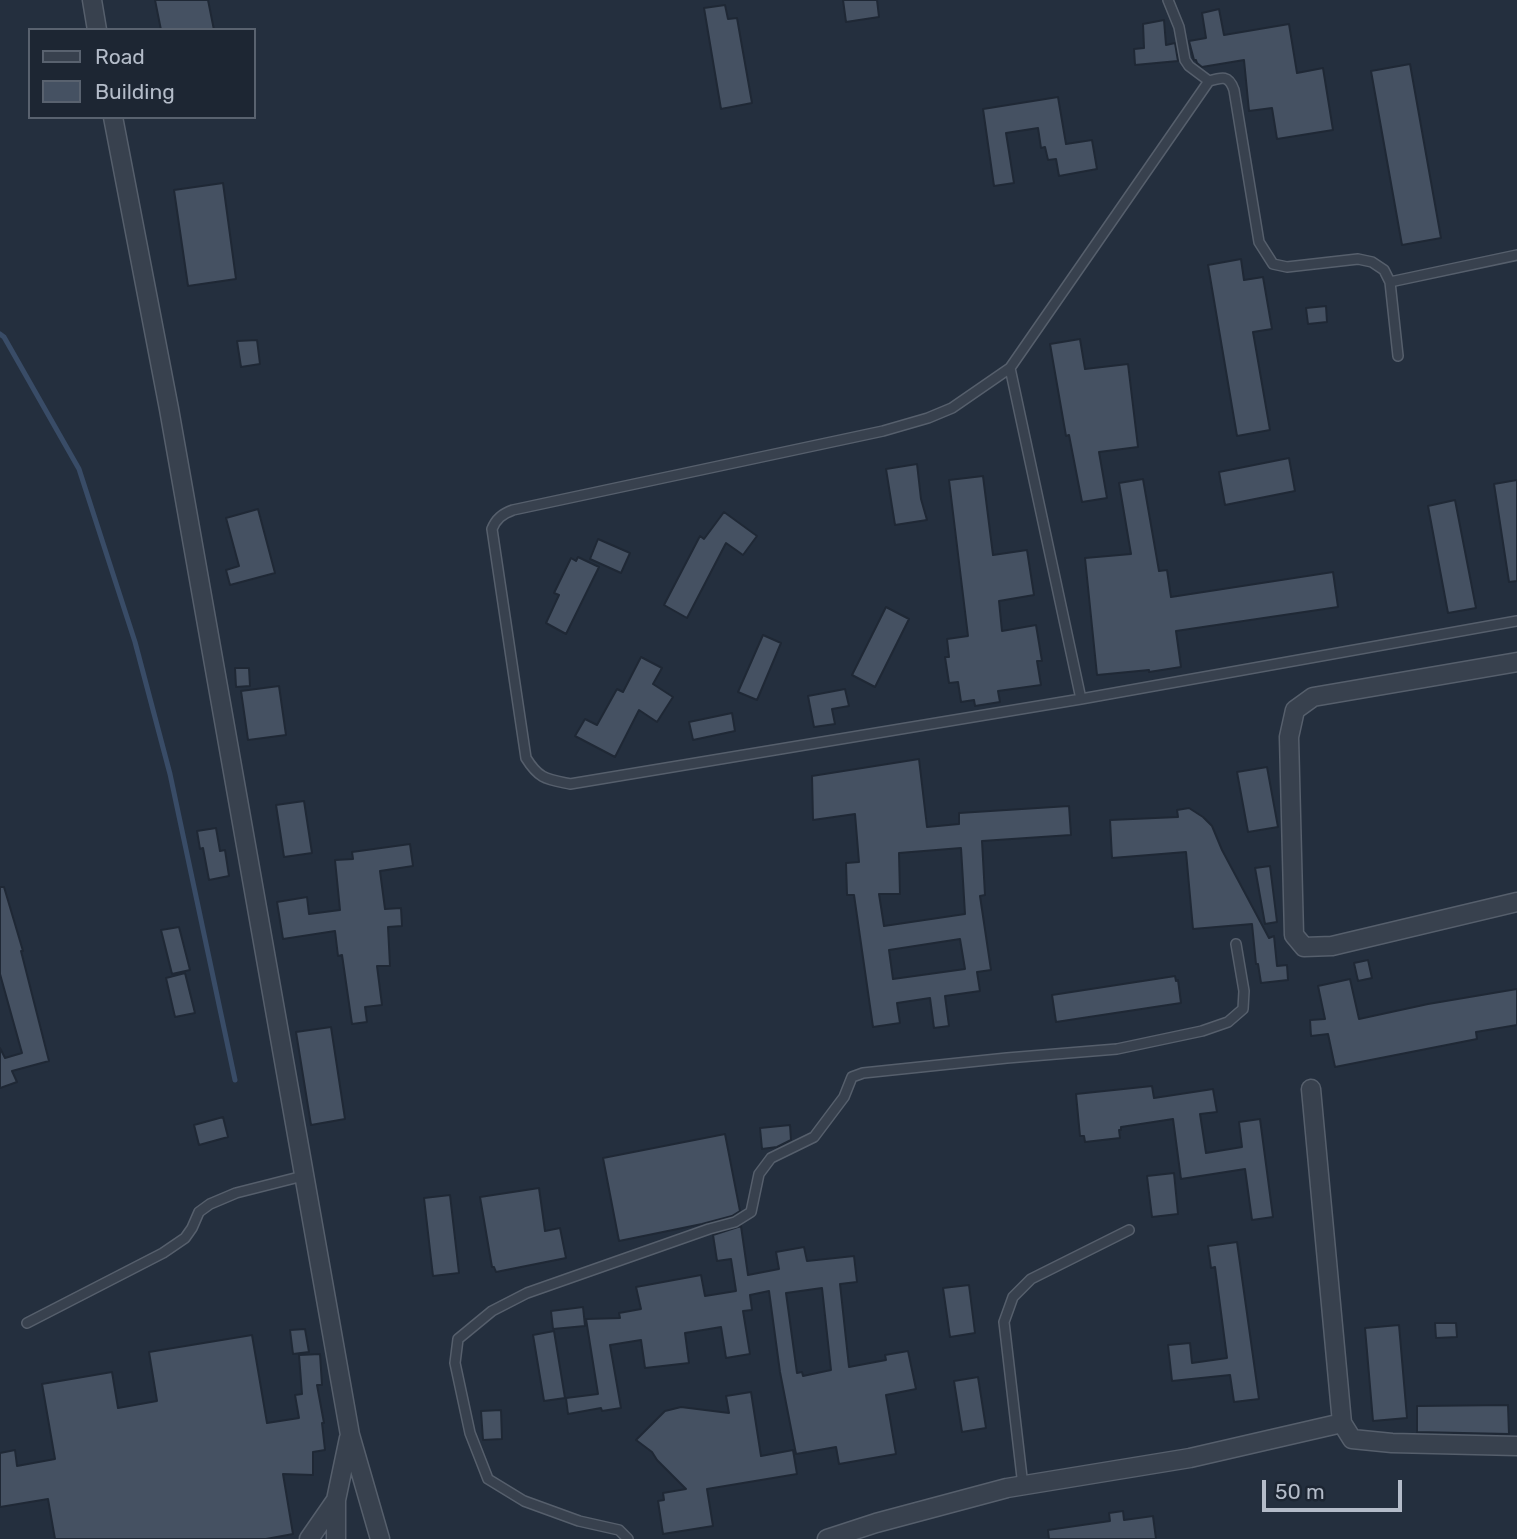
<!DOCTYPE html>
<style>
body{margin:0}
#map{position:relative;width:1517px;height:1539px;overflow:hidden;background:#242f3e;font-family:Rubik,sans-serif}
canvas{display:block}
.legend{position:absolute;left:28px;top:28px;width:228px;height:91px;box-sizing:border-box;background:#1d2633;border:2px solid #59626f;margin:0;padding:9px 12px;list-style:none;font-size:21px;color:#b4bcc9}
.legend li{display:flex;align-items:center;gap:14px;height:35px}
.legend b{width:35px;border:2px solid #59626f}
.scale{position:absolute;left:1262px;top:1480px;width:140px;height:32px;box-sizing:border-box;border:4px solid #b4bcc9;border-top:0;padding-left:9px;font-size:21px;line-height:24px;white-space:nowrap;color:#b4bcc9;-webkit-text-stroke:5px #1d2633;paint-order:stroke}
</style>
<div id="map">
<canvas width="1517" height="1539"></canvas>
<ul class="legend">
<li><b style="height:9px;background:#38414e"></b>Road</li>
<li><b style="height:19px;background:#455162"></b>Building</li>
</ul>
<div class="scale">50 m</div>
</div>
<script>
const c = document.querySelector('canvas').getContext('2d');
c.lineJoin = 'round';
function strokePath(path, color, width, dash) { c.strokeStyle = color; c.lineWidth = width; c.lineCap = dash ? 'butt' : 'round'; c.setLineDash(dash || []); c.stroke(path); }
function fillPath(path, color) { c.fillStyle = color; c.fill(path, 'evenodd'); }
strokePath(new Path2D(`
 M 0,334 L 4,337 L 79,469 L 135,642 L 170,774 L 235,1080`), '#394c67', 5);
const building = new Path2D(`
 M 155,0 L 208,0 L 214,30 L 161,30 Z
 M 843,0 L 877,0 L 879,17 L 846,22 Z
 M 725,5 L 728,19 L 737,18 L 752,103 L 721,109 L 704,8 Z
 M 1219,9 L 1224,35 L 1289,24 L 1297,73 L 1323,68 L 1333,130 L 1277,139 L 1272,108 L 1249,111 L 1244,60 L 1202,67 L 1197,63 L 1196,60 L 1194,60 L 1189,41 L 1206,38 L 1202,13 Z
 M 1164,20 L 1166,45 L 1175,43 L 1178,61 L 1135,65 L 1134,49 L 1144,48 L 1143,24 Z
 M 1410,64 L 1441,238 L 1402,245 L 1371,71 Z
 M 1058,97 L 1066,144 L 1092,140 L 1097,169 L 1059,176 L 1056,159 L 1048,160 L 1045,147 L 1041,148 L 1038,128 L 1006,133 L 1014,183 L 994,186 L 983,109 Z
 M 223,183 L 236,279 L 188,286 L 174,190 Z
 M 1241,259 L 1244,280 L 1263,277 L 1272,329 L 1253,332 L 1270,430 L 1237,436 L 1208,265 Z
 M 1326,306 L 1327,322 L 1308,324 L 1306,308 Z
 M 1080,339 L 1085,369 L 1128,364 L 1138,447 L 1099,452 L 1107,498 L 1082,502 L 1069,435 L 1066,436 L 1050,344 Z
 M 257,340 L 260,364 L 241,367 L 237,341 Z
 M 1289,458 L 1295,491 L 1225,505 L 1219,472 Z
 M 917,464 L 921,499 L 927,520 L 895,525 L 886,469 Z
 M 983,476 L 993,555 L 1027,550 L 1034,595 L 999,601 L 1002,631 L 1036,625 L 1042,661 L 1037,661 L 1041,685 L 998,691 L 1000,702 L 975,706 L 974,700 L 961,702 L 958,682 L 949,683 L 945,657 L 949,657 L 947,639 L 968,636 L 949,480 Z
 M 1143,479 L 1159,571 L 1167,570 L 1171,597 L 1333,572 L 1338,607 L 1176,631 L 1181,667 L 1149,672 L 1149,670 L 1097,675 L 1085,558 L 1131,554 L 1119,483 Z
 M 1517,480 L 1517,581 L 1509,582 L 1494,484 Z
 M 1455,500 L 1476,608 L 1448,613 L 1428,506 Z
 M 258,509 L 275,573 L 230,585 L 226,570 L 239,566 L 226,518 Z
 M 724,512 L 757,536 L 743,555 L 726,543 L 687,618 L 664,605 L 700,536 L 704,539 Z
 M 598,539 L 630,553 L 621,573 L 590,559 Z
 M 578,557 L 599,567 L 566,634 L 546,623 L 559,595 L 554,593 L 571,558 L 576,561 Z
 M 886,607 L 909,619 L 875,687 L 852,675 Z
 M 763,635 L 781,643 L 757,700 L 738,692 Z
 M 641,657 L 662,668 L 653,684 L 673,697 L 657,722 L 639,710 L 615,757 L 575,736 L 585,719 L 597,725 L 617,689 L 623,692 Z
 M 235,668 L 249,668 L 250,686 L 236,687 Z
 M 279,686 L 286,735 L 248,740 L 241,691 Z
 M 845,689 L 849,706 L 832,709 L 835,724 L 814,727 L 808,696 Z
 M 732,713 L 735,731 L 693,740 L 689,722 Z
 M 919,759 L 927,827 L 959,824 L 959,813 L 1069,806 L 1071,835 L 982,841 L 985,895 L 980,896 L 991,970 L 977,972 L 980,991 L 945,996 L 949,1026 L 934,1028 L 930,998 L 897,1003 L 900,1023 L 873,1027 L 854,895 L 847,895 L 846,863 L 859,862 L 855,814 L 813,820 L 812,776 ZM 961,848 L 965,914 L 884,926 L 879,894 L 900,894 L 899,853 ZM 960,939 L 965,969 L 893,979 L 889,950 Z
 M 1267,767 L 1278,827 L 1248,832 L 1237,772 Z
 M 304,801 L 312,853 L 284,857 L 276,805 Z
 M 1189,808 L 1203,817 L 1212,826 L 1222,850 L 1269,938 L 1274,936 L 1277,966 L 1287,965 L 1288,980 L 1261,983 L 1258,964 L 1256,964 L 1252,924 L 1193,929 L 1186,852 L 1112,858 L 1110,820 L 1178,817 L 1177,810 Z
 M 216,828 L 220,851 L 225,850 L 229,876 L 209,880 L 203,848 L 200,849 L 197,831 Z
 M 410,844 L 413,866 L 380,871 L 385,909 L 401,908 L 402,926 L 388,927 L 390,966 L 377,966 L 382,1005 L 365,1007 L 367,1022 L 352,1024 L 342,955 L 338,956 L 335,931 L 283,939 L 277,902 L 307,897 L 309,914 L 340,910 L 335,860 L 353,859 L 352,852 Z
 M 1270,866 L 1277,922 L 1265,924 L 1255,868 Z
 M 0,887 L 4,887 L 23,951 L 21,951 L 49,1061 L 12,1071 L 17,1082 L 0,1088 L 0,1048 L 5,1058 L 22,1053 L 0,974 Z
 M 179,927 L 190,970 L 172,974 L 161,930 Z
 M 1368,960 L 1372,978 L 1358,981 L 1354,963 Z
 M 185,973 L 195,1013 L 175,1017 L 166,978 Z
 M 1175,976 L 1176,981 L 1178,980 L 1181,1003 L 1056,1022 L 1052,995 Z
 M 1350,979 L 1359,1019 L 1428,1004 L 1517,989 L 1517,1025 L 1476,1032 L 1477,1039 L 1335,1067 L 1328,1034 L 1311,1036 L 1310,1020 L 1325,1019 L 1318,986 Z
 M 331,1027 L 345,1119 L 311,1125 L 296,1032 Z
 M 1152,1086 L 1154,1098 L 1213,1089 L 1217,1112 L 1200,1114 L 1206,1153 L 1242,1147 L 1239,1122 L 1260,1119 L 1273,1217 L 1252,1220 L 1245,1169 L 1181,1179 L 1173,1119 L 1121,1127 L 1121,1130 L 1119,1130 L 1120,1138 L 1085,1142 L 1084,1136 L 1080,1136 L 1076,1094 Z
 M 223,1117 L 228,1137 L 199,1145 L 194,1125 Z
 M 790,1125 L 791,1140 L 777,1147 L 762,1149 L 760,1128 Z
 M 725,1134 L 740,1211 L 732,1216 L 702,1224 L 619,1241 L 603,1158 Z
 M 1174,1173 L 1178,1214 L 1152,1217 L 1147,1176 Z
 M 539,1188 L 545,1231 L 560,1228 L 566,1258 L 496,1272 L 494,1267 L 492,1267 L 480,1197 Z
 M 450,1195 L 459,1273 L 433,1276 L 424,1198 Z
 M 741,1226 L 748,1275 L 779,1269 L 776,1252 L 804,1247 L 807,1261 L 854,1256 L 857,1282 L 840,1284 L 849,1367 L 886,1360 L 885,1355 L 908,1351 L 916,1389 L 886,1395 L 896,1454 L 839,1464 L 836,1447 L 796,1454 L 780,1372 L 769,1291 L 750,1295 L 752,1310 L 743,1311 L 750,1354 L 726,1358 L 721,1327 L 685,1333 L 689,1363 L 645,1368 L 641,1340 L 610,1345 L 621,1408 L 602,1411 L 601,1408 L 568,1414 L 566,1398 L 598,1394 L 586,1319 L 620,1318 L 619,1313 L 641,1309 L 636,1287 L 701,1275 L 705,1296 L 736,1291 L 731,1259 L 717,1261 L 713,1235 ZM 822,1288 L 831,1370 L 803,1376 L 802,1372 L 797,1373 L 786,1293 Z
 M 1237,1242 L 1259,1399 L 1234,1402 L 1230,1375 L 1172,1381 L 1168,1345 L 1190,1343 L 1192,1363 L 1227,1358 L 1215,1267 L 1211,1268 L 1208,1246 Z
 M 969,1285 L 975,1333 L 950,1337 L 943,1288 Z
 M 583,1307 L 585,1326 L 553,1329 L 551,1311 Z
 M 1435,1323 L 1456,1323 L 1457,1337 L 1436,1338 Z
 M 1399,1325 L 1407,1418 L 1373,1421 L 1365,1328 Z
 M 305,1329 L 309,1352 L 293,1354 L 290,1330 Z
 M 554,1331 L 565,1398 L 544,1401 L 533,1335 Z
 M 252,1335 L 267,1423 L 299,1418 L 295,1395 L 302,1394 L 299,1355 L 320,1354 L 322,1385 L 317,1385 L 324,1423 L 322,1423 L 325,1450 L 313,1452 L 313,1475 L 283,1474 L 293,1534 L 266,1539 L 55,1539 L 48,1499 L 0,1507 L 0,1453 L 15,1450 L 17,1466 L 55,1459 L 42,1384 L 112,1372 L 118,1408 L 157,1401 L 149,1352 Z
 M 978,1377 L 986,1428 L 962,1432 L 954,1381 Z
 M 751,1392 L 761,1456 L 793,1450 L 797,1474 L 707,1489 L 713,1526 L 663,1534 L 658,1501 L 664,1500 L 663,1493 L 686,1489 L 657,1460 L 652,1452 L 636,1440 L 665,1411 L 681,1407 L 729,1413 L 726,1396 Z
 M 1508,1405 L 1509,1434 L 1417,1432 L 1417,1406 Z
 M 501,1410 L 502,1439 L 483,1440 L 481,1411 Z
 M 1123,1511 L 1124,1520 L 1153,1516 L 1156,1539 L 1049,1539 L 1048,1530 L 1110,1521 L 1109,1513 Z`);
fillPath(building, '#455162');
strokePath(building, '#1f2835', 2);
const lane = new Path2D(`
 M 1168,0 L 1179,27 L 1185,60 L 1189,66 L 1209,81
 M 1517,255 L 1390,282 L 1384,270 L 1372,262 L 1358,259 L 1287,267 L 1273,264 L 1259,242 L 1234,90 C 1229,75 1222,77 1209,81 L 1010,368 L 952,408 L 928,418 L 883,431 L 513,510 C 502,514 496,519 492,529 L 526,758 C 539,779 546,779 570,784 L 1081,699 L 1517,621
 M 1390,282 L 1398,356
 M 1010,368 L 1081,699
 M 27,1323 L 163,1253 L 185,1238 L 192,1228 L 199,1212 L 210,1204 L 236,1193 L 303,1176
 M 1023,1486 L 1004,1322 L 1013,1297 L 1031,1279 L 1129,1230
 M 628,1539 L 619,1530 L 579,1521 L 524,1501 L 488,1479 L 470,1433 L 455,1363 L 458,1339 L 492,1311 L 527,1293 L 709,1229 L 735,1222 L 751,1212 L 759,1174 L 771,1158 L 814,1137 L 844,1097 L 852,1077 L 863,1073 L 1007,1058 L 1117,1049 L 1202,1031 L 1228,1022 L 1243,1009 L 1244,991 L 1236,944`);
const street = new Path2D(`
 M 92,0 L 97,30
 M 113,117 L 169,409 L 350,1435 L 380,1539
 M 1517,662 L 1313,697 L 1295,710 L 1289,737 L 1294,935 L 1304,947 L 1332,946 L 1517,902
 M 1311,1089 C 1322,1200 1331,1312 1342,1423 L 1352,1439 L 1392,1443 L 1517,1446
 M 309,1539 L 336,1500
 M 336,1539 L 336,1500 L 349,1438
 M 827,1539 L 876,1523 L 1007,1488 L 1190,1458 L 1342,1423`);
strokePath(lane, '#565f6c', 12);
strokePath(street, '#565f6c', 21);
strokePath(lane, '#38414e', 9);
strokePath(street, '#38414e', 18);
</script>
